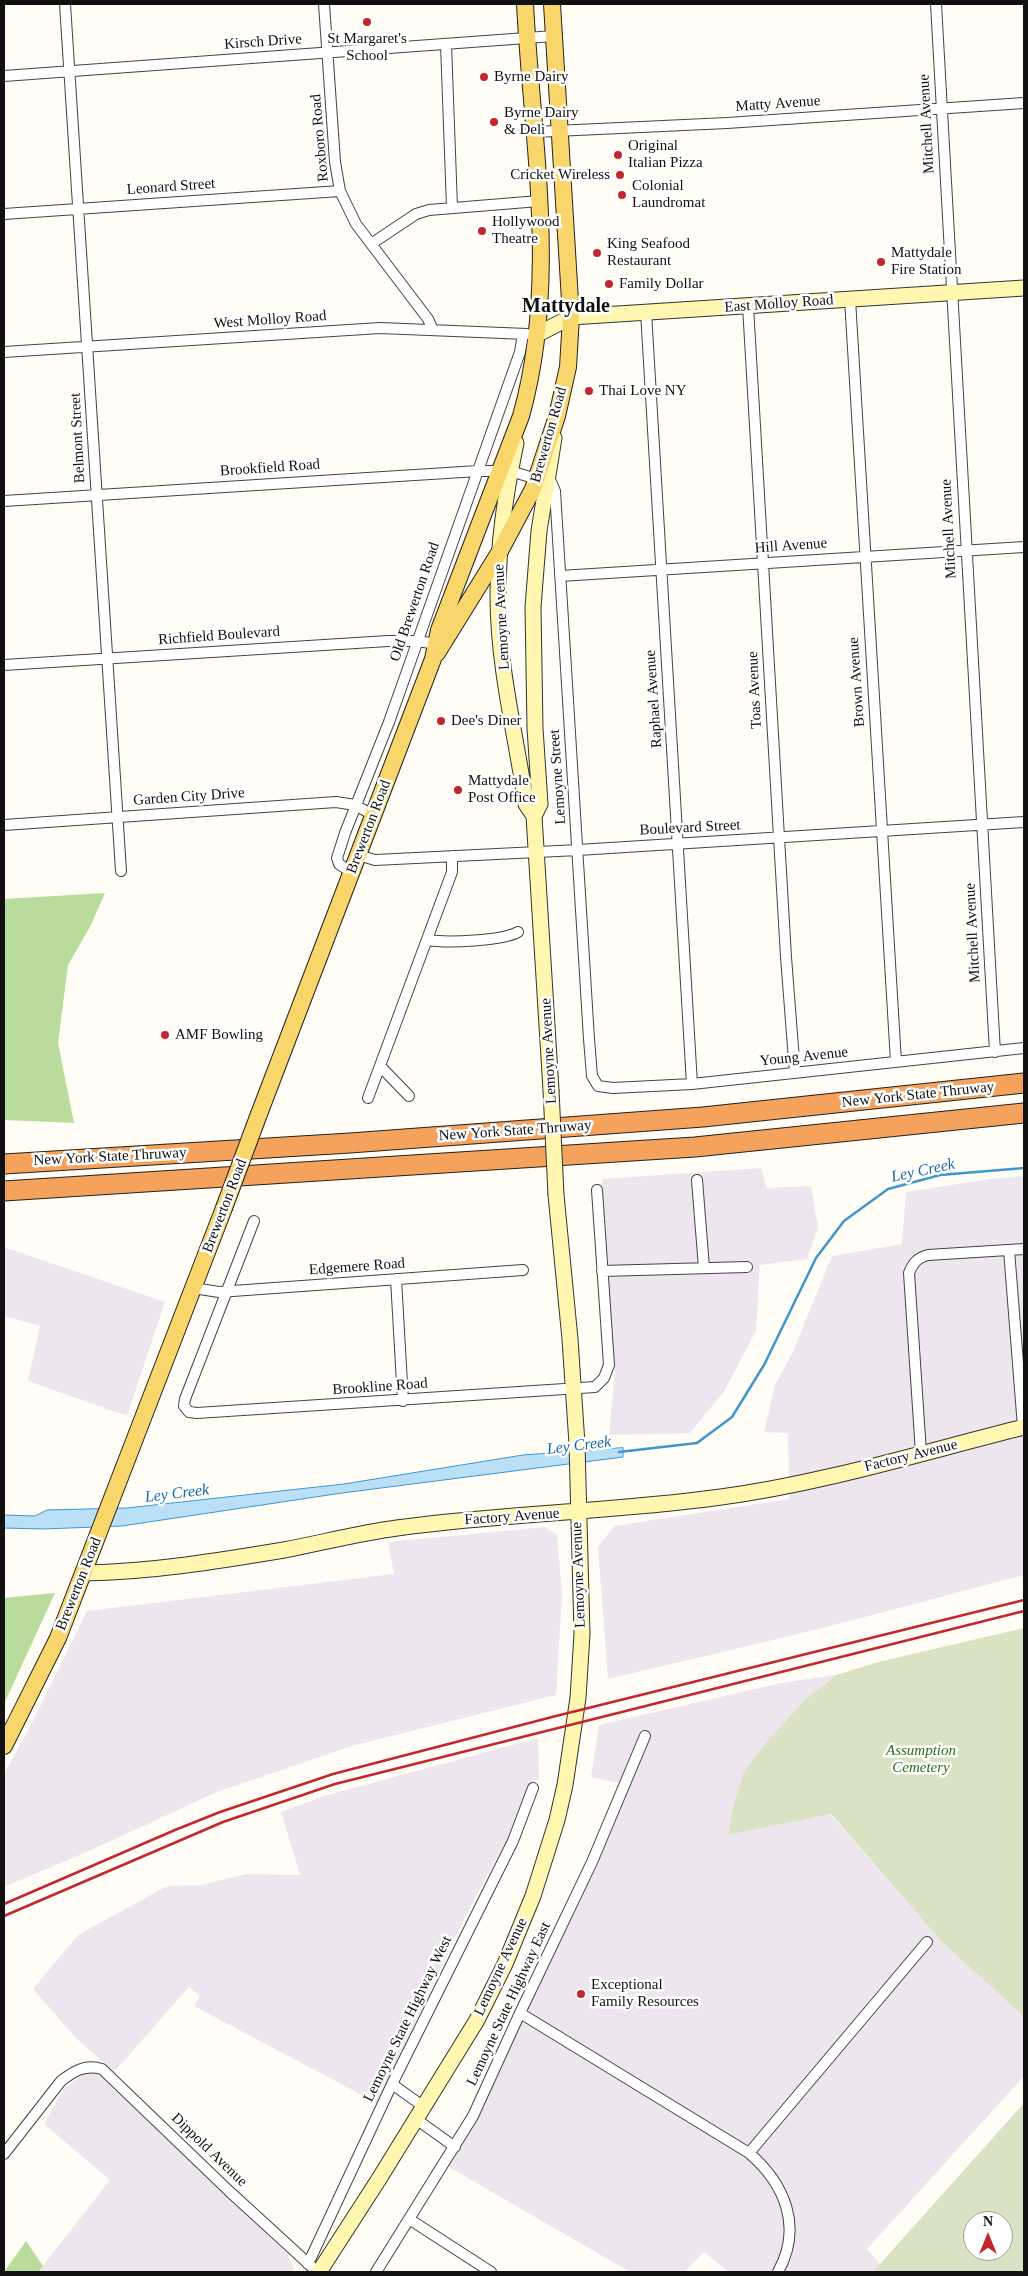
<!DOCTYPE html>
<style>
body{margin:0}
#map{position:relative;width:1028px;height:2276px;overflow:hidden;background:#fffdf5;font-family:"Times New Roman",serif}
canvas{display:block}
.frame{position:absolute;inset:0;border:5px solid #111;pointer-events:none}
.north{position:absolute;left:963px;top:2211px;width:50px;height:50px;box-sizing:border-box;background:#fff;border:1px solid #a0a0a0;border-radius:50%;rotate:0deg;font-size:14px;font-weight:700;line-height:20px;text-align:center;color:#111}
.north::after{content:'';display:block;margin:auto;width:18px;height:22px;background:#c4262e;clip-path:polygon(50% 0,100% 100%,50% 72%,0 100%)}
</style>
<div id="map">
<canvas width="1028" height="2276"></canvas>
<div class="frame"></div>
<div class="north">N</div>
</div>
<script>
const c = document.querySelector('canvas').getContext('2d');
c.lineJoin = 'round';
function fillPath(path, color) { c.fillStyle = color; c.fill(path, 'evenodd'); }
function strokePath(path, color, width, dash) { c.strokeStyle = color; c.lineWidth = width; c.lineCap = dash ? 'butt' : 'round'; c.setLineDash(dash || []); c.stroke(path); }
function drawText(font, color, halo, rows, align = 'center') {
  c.font = font + ' "Times New Roman",serif'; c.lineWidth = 5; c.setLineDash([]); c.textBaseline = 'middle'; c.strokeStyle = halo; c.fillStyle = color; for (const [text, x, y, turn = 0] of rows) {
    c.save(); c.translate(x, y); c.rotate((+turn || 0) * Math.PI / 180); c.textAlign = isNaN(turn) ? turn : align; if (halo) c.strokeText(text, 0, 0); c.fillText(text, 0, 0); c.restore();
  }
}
fillPath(new Path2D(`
 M 761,1168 L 767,1188 L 811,1186 L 818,1228 L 807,1259 L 760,1265 L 756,1331 L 725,1390 L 690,1433 L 609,1435 L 615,1369 L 602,1179 Z
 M 1024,1176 L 1024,1575 L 819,1629 L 608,1679 L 598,1547 L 614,1526 L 789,1499 L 788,1433 L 764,1432 L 775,1385 L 792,1354 L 832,1256 L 902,1244 L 906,1192 L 990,1179 Z
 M 4,1247 L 165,1302 L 127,1416 L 28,1381 L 40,1326 L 4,1316 Z
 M 545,1527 L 557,1535 L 562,1594 L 556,1695 L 352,1746 L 217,1792 L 89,1851 L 4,1887 L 4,1774 L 32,1723 L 87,1611 L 394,1574 L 388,1542 Z
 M 836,1675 L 805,1700 L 767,1741 L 744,1771 L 728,1835 L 830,1814 L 941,1941 L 1024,2017 L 1024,2076 L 867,2249 L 880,2264 L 873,2272 L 729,2272 L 704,2252 L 684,2272 L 630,2272 L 449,2167 L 521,2018 L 629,1785 L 591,1777 L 599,1725 L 781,1683 Z
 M 538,1738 L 539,1778 L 530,1788 L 514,1826 L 465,1917 L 377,2103 L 194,2006 L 200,1996 L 189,1987 L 114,2072 L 77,2039 L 33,1989 L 78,1935 L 167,1886 L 202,1885 L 247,1874 L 300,1875 L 281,1812 L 324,1796 Z
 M 86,2072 L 97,2073 L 287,2254 L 294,2269 L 292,2272 L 38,2272 L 110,2180 L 44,2124 L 63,2090 Z`), '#eee6ef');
fillPath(new Path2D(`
 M 105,893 L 91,925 L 68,965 L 58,1043 L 74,1123 L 4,1120 L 4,899 Z
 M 55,1593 L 4,1704 L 4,1598 Z
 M 26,2241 L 43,2266 L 38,2272 L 4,2272 Z`), '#b9dc9c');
fillPath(new Path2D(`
 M 1024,1628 L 1024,2017 L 941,1941 L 831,1814 L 728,1835 L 734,1804 L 744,1771 L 767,1741 L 805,1700 L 836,1675 L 878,1662 Z
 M 1024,2103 L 1024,2272 L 873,2272 L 880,2264 ZM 973,2221 L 1003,2221 L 1003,2251 L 973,2251 Z`), '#d9e3c4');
const water = new Path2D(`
 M 623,1448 L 623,1457 L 342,1493 L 122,1526 L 43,1529 L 4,1528 L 4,1515 L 35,1516 L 47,1510 L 127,1508 L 344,1484 L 523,1455 Z`);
fillPath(water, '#b9e0f7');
strokePath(water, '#3f96cf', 1);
strokePath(new Path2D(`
 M 619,1452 L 697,1443 L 732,1417 L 764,1365 L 816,1258 L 844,1221 L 888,1189 L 940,1175 L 1024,1168`), '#3f96cf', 2.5);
const street = new Path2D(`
 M 65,4 L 121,871
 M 324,4 L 335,162 L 340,191 L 356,224 L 428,319 L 433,330
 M 936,4 L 995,1052
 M 446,44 L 452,207
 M 4,76 L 554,36
 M 534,132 L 727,123 L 1024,103
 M 4,214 L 340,191
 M 371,244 L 416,214 L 429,210 L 539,201
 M 850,299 L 896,1062
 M 748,306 L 786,957 L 795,1073
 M 646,312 L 692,1084
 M 4,352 L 380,328 L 527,334
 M 549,477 L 555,491 L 589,1039 L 592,1076 L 598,1086 L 613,1088 L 692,1084 L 1024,1048
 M 4,501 L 478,471 L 510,471 L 537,479
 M 560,576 L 1024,547
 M 4,665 L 388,641 L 417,641 L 437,644
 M 4,825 L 336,802 L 355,805 L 373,815
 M 358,855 L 375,860 L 578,850 L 1024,822
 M 351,872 L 339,864 L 337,858 L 345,833 L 389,722 L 520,352 L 523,334
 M 428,940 C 447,943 502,941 518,932
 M 380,1066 L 409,1096
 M 368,1098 L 452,872 L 452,856
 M 697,1180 L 704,1268
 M 254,1221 L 185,1399 L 184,1406 L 189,1412 L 197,1413 L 595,1387 L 604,1378 L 609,1365 L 597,1190
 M 1009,1250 L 1023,1427
 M 602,1271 L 747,1267
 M 396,1279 L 403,1401
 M 193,1288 L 219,1292 L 523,1270
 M 921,1453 L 909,1273 C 913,1263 917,1258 928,1255 L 1024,1249
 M 520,2013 L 749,2153 C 785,2184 803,2227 778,2272
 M 392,2084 L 424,2107
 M 416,2119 L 455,2147
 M 749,2153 L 927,1942
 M 4,2154 L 61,2081 C 74,2071 85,2064 102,2069 L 229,2191 L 312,2267
 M 409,2219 L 491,2272
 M 308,2264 L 392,2084 L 513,1841 L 533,1788
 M 376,2272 L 473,2116 L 520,2013 L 592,1862 L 645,1736`);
const secondary = new Path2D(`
 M 538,334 L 571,317 L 1024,288
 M 516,443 C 505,496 498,543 498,597 C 498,666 516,736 526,804 L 534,816 L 551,1090
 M 534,816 L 540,804 L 535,728 L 533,607 L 539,531 L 554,438
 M 84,1573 C 151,1572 218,1561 284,1550 C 321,1543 359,1533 397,1528 C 504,1513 613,1512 721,1497 C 824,1483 924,1452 1024,1427
 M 319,2272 L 379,2179 L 477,2020 L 505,1964 L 533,1896 L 557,1820 L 565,1785 L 578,1698 L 582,1634 L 577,1444 L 570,1339 L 556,1195`);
const primary = new Path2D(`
 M 437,653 L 499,553 L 533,489 L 557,416 L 568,367 L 571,317 L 552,4
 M 259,1114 L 433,659 L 439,630 L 521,416 C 559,281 532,142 525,4
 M 4,1746 L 58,1638 L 224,1208`);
const highway = new Path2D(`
 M 4,1164 L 350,1143 L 703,1117 L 1024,1083
 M 4,1191 L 695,1147 L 1024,1113`);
strokePath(street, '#444', 12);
strokePath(secondary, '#333', 17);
strokePath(primary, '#222', 18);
strokePath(highway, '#222', 21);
strokePath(street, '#fff', 10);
strokePath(secondary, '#fff6b0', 15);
strokePath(primary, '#f9d66b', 16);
strokePath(highway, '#f5a25d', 19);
strokePath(new Path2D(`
 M 4,1904 L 175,1830 L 220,1812 L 333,1774 L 556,1716 L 1024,1600
 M 4,1916 L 223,1822 L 335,1784 L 1024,1611`), '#c4262e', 2.5);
const secondaryBridge = new Path2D(`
 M 551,1090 L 556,1195`);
const primaryBridge = new Path2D(`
 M 224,1208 L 259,1114`);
strokePath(secondaryBridge, '#333', 17, []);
strokePath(primaryBridge, '#222', 18, []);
strokePath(secondaryBridge, '#fff6b0', 15);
strokePath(primaryBridge, '#f9d66b', 16);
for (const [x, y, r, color] of [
 [367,22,5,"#c4262e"],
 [484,77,5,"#c4262e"],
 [494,122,5,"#c4262e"],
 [618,155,5,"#c4262e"],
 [620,175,5,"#c4262e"],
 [622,195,5,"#c4262e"],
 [482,231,5,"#c4262e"],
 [597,253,5,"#c4262e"],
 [881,262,5,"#c4262e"],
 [609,284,5,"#c4262e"],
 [589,391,5,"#c4262e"],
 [441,721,5,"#c4262e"],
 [458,790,5,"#c4262e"],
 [165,1035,5,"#c4262e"],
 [581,1994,5,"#c4262e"]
]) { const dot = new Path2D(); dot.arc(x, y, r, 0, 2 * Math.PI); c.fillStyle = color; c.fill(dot); strokePath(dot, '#fff', 2); }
drawText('15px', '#111', '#fff', [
 ["St Margaret's",367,39,"center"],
 ["School",367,56,"center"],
 ["Byrne Dairy",494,77],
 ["Byrne Dairy",504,113],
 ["& Deli",504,130],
 ["Original",628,146],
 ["Italian Pizza",628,163],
 ["Cricket Wireless",610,175,"right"],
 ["Colonial",632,186],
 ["Laundromat",632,203],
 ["Hollywood",492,222],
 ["Theatre",492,239],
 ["King Seafood",607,244],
 ["Restaurant",607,261],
 ["Mattydale",891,253],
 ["Fire Station",891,270],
 ["Family Dollar",619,284],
 ["Thai Love NY",599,391],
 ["Dee's Diner",451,721],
 ["Mattydale",468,781],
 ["Post Office",468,798],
 ["AMF Bowling",175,1035],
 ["Exceptional",591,1985],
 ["Family Resources",591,2002]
], 'left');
drawText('15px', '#111', '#fff', [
 ["Kirsch Drive",263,42,-4],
 ["Matty Avenue",778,104,-4],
 ["Mitchell Avenue",927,124,-93],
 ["Roxboro Road",320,138,-95],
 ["Leonard Street",171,187,-4],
 ["East Molloy Road",779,304,-4],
 ["West Molloy Road",270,320,-4],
 ["Brewerton Road",549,435,-74],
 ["Belmont Street",78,438,-93],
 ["Brookfield Road",270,468,-4],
 ["Mitchell Avenue",949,529,-93],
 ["Hill Avenue",791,546,-4],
 ["Old Brewerton Road",415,602,-71],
 ["Lemoyne Avenue",502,617,-93],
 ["Richfield Boulevard",219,636,-4],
 ["Brown Avenue",857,682,-94],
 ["Toas Avenue",755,690,-93],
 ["Raphael Avenue",654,699,-94],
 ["Lemoyne Street",558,777,-94],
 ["Garden City Drive",189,797,-4],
 ["Brewerton Road",369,827,-69],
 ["Boulevard Street",690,828,-3],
 ["Mitchell Avenue",973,933,-93],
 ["Lemoyne Avenue",549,1051,-93],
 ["Young Avenue",804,1057,-6],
 ["New York State Thruway",918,1095,-6],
 ["New York State Thruway",515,1131,-4],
 ["New York State Thruway",110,1157,-3],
 ["Brewerton Road",225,1206,-69],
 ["Edgemere Road",357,1267,-4],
 ["Brookline Road",380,1387,-4],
 ["Factory Avenue",911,1456,-14],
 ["Factory Avenue",512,1517,-4],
 ["Lemoyne Avenue",579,1575,-92],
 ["Brewerton Road",79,1584,-68],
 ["Lemoyne Avenue",501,1967,-65],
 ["Lemoyne State Highway East",509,2004,-65],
 ["Lemoyne State Highway West",408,2019,-64],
 ["Dippold Avenue",209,2150,44]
]);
drawText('italic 15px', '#2f6b1f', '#fff', [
 ["Assumption",921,1751],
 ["Cemetery",921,1768]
]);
drawText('italic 16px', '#1768a6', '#fff', [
 ["Ley Creek",923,1171,-12],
 ["Ley Creek",579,1446,-7],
 ["Ley Creek",177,1494,-7]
]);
drawText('bold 20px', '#111', '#fff', [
 ["Mattydale",566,307]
]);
</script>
